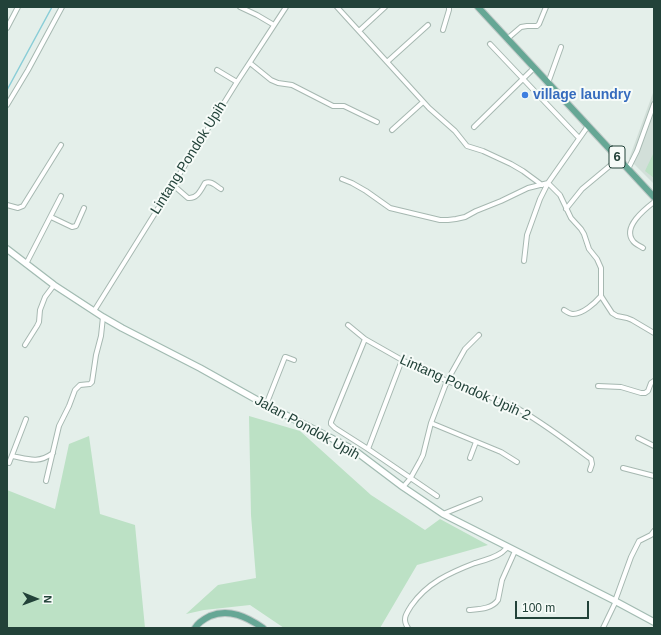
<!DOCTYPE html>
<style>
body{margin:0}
#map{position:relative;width:661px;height:635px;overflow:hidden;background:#e4efea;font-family:Helvetica,sans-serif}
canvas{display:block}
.frame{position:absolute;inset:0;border:8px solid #224239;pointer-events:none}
.north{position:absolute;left:16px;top:579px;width:40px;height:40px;-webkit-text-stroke:3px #f6fbf8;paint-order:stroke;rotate:91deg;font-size:11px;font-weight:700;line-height:16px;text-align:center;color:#224239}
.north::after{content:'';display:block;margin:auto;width:14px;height:18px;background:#224239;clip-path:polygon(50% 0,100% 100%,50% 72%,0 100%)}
.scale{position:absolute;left:515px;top:601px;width:74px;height:18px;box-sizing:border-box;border:2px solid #224239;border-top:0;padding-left:5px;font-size:12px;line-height:14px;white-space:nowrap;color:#224239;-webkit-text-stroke:3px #f6fbf8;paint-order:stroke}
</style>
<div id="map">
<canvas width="661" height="635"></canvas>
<div class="frame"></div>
<div class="north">N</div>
<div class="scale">100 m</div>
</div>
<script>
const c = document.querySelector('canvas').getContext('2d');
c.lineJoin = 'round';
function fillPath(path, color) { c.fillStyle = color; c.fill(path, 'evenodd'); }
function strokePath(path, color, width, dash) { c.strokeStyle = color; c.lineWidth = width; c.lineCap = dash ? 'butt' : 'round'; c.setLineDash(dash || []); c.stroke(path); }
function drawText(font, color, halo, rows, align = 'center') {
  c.font = font + ' Helvetica,sans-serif'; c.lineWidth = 4; c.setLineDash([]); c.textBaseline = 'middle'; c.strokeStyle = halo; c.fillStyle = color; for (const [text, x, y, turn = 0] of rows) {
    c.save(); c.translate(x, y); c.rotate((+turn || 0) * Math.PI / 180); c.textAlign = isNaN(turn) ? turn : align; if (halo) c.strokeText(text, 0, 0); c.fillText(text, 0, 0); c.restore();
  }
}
fillPath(new Path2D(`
 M 654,90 L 654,184 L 629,159 Z`), '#d2dfd9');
fillPath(new Path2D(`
 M 654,152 L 654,178 L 645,171 Z
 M 249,416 L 300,431 L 371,495 L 425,530 L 440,519 L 488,545 L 417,565 L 380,628 L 284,628 L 250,605 L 204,610 L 186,614 L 218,585 L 256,578 L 251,515 Z
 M 89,436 L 100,514 L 135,525 L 145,628 L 7,628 L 7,490 L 55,509 L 69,444 Z`), '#bce1c5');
strokePath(new Path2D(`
 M 7,90 L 52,7`), '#89cdd7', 1.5);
const minor = new Path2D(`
 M 240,7 L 257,15 L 274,25
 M 337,7 L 429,108 L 455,131 L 467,146 L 483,151 L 511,164 L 523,171 L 542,185
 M 7,28 L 18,7
 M 443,30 L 449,10 L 449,7
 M 359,31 L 385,7
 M 507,39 L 521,27 L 527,26 L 537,26 L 539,24 L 546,7
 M 490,44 L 579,138
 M 387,62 L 428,25
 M 250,63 L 271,80 L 278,83 L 292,85 L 333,106 L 344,106 L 377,122
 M 217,70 L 237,82
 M 548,83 L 561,47
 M 7,105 L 28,70 L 62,7
 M 474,127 L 534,68
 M 392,130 L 423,102
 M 628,169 L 637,151 L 654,104
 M 342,179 L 352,183 L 366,191 L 390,208 L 440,220 L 448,220 L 456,219 L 465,217 L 476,211 L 501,201 L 528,188 L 548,183 L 588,126
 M 173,185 L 188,198 C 197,199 201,190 205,183 C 211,180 216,186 221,189
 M 7,205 L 18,208 L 23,206 L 61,145
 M 566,209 L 582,189 L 618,159
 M 51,217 L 72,227 L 76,226 L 84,208
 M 643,248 C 640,246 635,244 633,241 C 622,227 645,209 654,202
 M 524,261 L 527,235 L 540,199 L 548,183 L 560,195 L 571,218 L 581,229 L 584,234 L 589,249 L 597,259 L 601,268 L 601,296 L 612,313 L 617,316 L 627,318 L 632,320 L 654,333
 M 26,264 L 61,196
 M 564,310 C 567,312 570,314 573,314 C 583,314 595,303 601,296
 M 94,311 L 237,82 L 286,7
 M 348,325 L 365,339 L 402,360 L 447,381 L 513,406 C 541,421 565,440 591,459 L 592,464 L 590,470
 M 365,339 L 331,422 L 331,424 L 335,428 L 368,449 L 437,496
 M 25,345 L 37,326 L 39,322 L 40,310 L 45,297 L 54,285
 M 598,386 L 621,387 L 641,393 L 645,393 L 648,391 L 651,383 L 654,381
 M 266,405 L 285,357 L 286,357 L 294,360
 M 431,423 L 501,452 L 517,462
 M 638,438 L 654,446
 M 368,449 L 402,360
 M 12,456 C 28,459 38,464 53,453
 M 470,458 L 476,442
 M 9,463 L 26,419
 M 623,468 L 654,476
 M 46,481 L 59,426 L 69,406 L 75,390 L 80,385 L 90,384 L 92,382 L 96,355 L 101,336 L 103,317
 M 403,487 L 410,479 L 420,461 L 423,455 L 431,423 L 447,381 L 465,349 L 479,335
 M 443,514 L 480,499
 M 615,601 L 631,557 L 639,541 L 651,535 L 654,531
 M 469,610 C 479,609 492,609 498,600 L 502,580 L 515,551
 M 408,628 C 402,619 406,614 411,606 C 427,583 449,573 475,563 C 482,561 494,558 501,553 C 503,552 505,549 508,547
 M 603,628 L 616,601`);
const secondary = new Path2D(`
 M 7,249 L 54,285 L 103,317 L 122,328 L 200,368 L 266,405 L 333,439 L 354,450 L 403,487 L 443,514 L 615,601 L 654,622`);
const primary = new Path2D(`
 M 478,7 L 654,197
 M 195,628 C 198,623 204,619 210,616 C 229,608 247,617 263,628`);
strokePath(minor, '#a6b8b1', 6);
strokePath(secondary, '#a2bbb2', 8);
strokePath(primary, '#c1cac8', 8);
strokePath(minor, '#fff', 4);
strokePath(secondary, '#fff', 5.5);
strokePath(primary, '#66a795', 6);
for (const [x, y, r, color] of [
 [525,95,4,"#3f7fe0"]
]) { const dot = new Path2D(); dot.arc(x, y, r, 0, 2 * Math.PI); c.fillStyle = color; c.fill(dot); strokePath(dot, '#f6fbf8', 1.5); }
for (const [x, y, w] of [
 [617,157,16]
]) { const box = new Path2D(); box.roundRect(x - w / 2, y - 11, w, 22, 3); c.fillStyle = '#f6fbf8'; c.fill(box); strokePath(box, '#224239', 1); }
drawText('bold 13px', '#224239', null, [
 ["6",617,157]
]);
drawText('bold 14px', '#366cbe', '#f6fbf8', [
 ["village laundry",533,95]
], 'left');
drawText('14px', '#224239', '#f6fbf8', [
 ["Lintang Pondok Upih",189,158,-58],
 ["Lintang Pondok Upih 2",465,388,24],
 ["Jalan Pondok Upih",307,428,29]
]);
</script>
